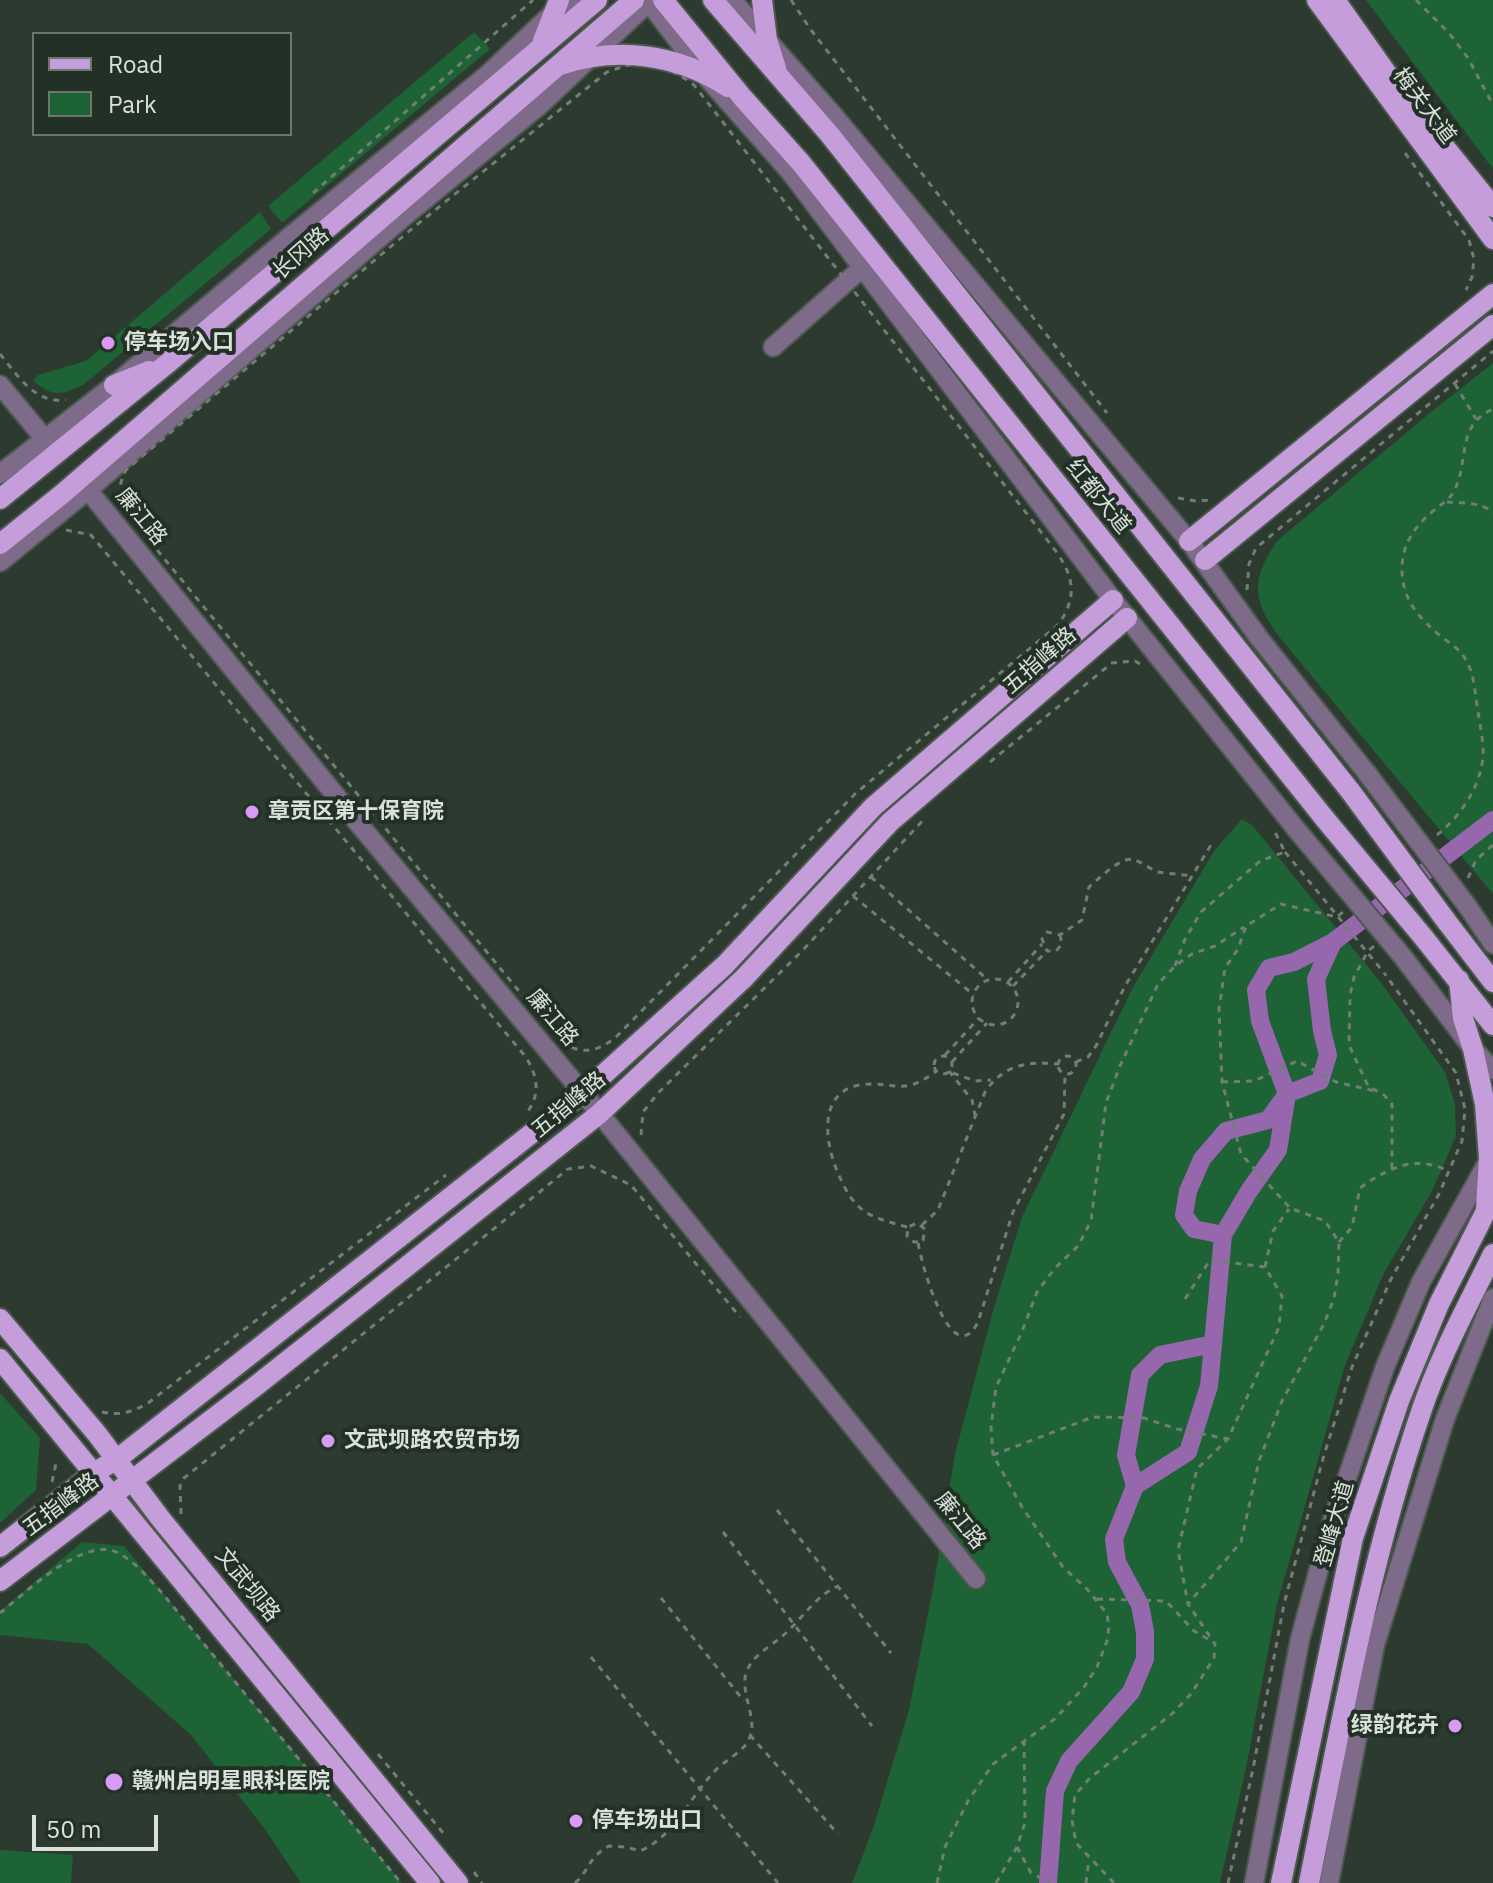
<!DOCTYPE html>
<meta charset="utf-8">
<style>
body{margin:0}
#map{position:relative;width:1493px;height:1883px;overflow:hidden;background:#2c3a2f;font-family:"IBM Plex Sans",sans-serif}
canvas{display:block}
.legend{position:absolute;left:32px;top:32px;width:260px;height:104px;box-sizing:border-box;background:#223025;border:2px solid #6b776d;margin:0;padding:10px 14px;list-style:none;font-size:24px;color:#d9e1da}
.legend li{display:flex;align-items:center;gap:16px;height:40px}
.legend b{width:40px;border:2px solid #6b776d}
.scale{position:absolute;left:32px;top:1815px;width:126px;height:36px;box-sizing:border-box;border:4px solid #d9e1da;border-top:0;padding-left:10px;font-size:24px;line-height:28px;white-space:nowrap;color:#d9e1da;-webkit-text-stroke:6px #223025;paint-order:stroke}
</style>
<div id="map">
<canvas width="1493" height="1883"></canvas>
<ul class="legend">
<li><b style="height:10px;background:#c69ddb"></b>Road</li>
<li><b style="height:22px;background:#1d6335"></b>Park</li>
</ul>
<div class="scale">50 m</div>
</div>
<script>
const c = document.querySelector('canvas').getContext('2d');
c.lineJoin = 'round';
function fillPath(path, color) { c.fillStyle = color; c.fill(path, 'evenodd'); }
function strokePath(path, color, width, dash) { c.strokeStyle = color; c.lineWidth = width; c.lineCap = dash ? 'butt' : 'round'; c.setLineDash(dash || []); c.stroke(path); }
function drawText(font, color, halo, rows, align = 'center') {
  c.font = font + ' "IBM Plex Sans","Noto Sans SC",sans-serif'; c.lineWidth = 8; c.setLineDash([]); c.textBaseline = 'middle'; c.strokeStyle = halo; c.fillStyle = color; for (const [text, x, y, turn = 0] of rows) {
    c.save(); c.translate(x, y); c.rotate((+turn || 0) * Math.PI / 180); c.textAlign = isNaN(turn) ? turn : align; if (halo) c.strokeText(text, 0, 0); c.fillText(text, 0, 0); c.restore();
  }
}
fillPath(new Path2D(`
 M 1366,0 L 1493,0 L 1493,169 Z
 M 474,32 L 490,49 L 282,223 L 268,206 Z
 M 260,212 L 271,229 L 83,385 C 59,396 54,397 33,381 L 38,375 L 86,361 Z
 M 1493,363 L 1493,894 L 1285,644 C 1255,607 1247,583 1277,541 L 1431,412 Z
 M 1242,819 L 1252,825 L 1382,984 L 1445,1072 L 1455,1104 L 1456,1136 L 1432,1191 L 1383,1275 L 1345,1365 L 1277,1604 L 1246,1768 L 1220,1883 L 852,1883 L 873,1828 L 909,1710 L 934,1583 L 955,1454 L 993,1311 L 1022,1217 L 1132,989 L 1214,851 Z
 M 0,1393 L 40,1438 L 36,1490 L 0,1523 Z
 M 82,1542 L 124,1546 L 402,1883 L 301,1883 L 264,1828 L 191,1735 L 88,1644 L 0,1635 L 0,1611 Z
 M 0,1850 L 73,1855 L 71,1883 L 0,1883 Z`), '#1d6335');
strokePath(new Path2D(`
 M 1223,1235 L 1249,1191 L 1278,1150 L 1287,1094 L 1260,1021 L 1256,990 L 1269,968 L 1294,962 L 1333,942
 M 1135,1486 L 1188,1452 L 1209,1386 L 1213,1344
 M 1048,1883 L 1055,1791 L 1069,1761 L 1131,1692 L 1145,1659 L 1145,1632 L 1140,1605 L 1117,1562 L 1114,1539 L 1135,1486 L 1126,1455 L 1140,1375 L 1160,1355 L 1213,1344 L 1223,1235 L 1194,1229 L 1184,1215 L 1188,1191 L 1202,1159 L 1226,1131 L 1268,1120 L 1287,1094 L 1320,1081 L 1328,1055 L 1322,1031 L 1316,979 L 1333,942 L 1493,820`), '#9667ad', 18);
const minor = new Path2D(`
 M 647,0 L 702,72 L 791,173 L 1113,600 L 1296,829
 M 732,0 L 835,117 L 1189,541 L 1259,638 L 1366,772
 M 773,347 L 862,268
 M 0,385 L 44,438
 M 0,474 L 114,385 L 288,238 L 487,75 L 556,10 L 572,0
 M 88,490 L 358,823 L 583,1093 L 976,1579
 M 0,562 L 88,490 L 406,215 L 540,105 L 651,0
 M 1468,907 L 1493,944
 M 1403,957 L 1473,1049 L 1493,1070
 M 1254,1883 L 1300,1639 L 1330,1528 L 1385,1367 L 1421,1282 L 1489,1160
 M 1329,1883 L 1375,1645 L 1445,1419 L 1493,1298`);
const major = new Path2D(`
 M 663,0 L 743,98 L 801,163 L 1325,819
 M 713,0 L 830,135 L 1351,792
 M 762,0 L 767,40 L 776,68
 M 1317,0 L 1493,239
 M 1335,0 L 1397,88 L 1493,207
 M 543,41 L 559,0
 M 560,65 C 617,46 677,54 728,87
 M 114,385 L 149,371
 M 0,499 L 168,363 L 597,0
 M 1189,541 L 1493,294
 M 0,544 L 61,495 L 634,0
 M 1205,560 L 1493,325
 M 1447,922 L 1493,982
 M 1424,938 L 1493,1025
 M 1459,980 L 1463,1018 L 1473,1049 L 1485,1104 L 1489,1158 L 1486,1209
 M 0,1319 L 97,1434 L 160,1518 L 458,1883
 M 0,1359 L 430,1883
 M 0,1547 L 95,1472 L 116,1460 L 583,1093 L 725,965 L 873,807 L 1113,600
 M 0,1581 L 257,1385 L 599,1114 L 744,978 L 890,822 L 1127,618
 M 1281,1883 L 1353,1538 L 1399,1401 L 1439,1304 L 1493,1197
 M 1309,1883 C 1341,1724 1369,1563 1422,1409 C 1440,1356 1468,1305 1493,1254`);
strokePath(minor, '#4b584e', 22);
strokePath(major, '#4b584e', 24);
strokePath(new Path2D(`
 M 791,0 L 811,30 L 1107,413
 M 1416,0 L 1449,33 L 1468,58 L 1493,105
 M 637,62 C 660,63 676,72 694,85 L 1058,554 C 1075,580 1076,598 1059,624 L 856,793 L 617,1036 C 591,1058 571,1054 550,1029 L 126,512 C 117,497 118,486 126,470 L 414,227 L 607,72 Z
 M 1405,153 L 1469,240 L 1474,259 L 1472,277 L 1466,290
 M 313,193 L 533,0
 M 0,354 C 18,376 35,404 66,400
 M 1455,384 L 1476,419
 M 1178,498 L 1196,501 L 1210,500
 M 1447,502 C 1462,503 1483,502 1493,513
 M 66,530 L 91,535 L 525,1056 C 537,1074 541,1093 528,1111
 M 1247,590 L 1249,564 L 1256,548 L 1493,351
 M 990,762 L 1112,663 L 1135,661 L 1142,665
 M 1437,835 C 1462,815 1485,781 1483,747 C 1482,733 1479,719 1477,705 C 1474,686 1474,670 1462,654 C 1457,648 1450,643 1443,638 C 1420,619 1402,601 1402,569 C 1402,545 1414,527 1432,512 C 1442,503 1451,500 1456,487 C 1469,456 1457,425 1493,409
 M 871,877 L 988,980
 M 1468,878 L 1476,860 L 1493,845
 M 853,896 L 974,995
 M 1060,935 L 1062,944 L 1056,951 L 1047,951 L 1042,939 L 1047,932 L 1060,935 L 1082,920 L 1089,887 L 1112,867 L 1125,860 L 1134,859 L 1157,872 L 1193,876
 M 1374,946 L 1368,951 L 1354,977 L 1350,995 L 1349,1045 L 1368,1086 L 1384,1095 L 1392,1104 L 1392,1170
 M 1175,966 L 1185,939 L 1201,912 L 1260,861 L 1285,852 L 1275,832
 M972 1002a23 23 0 1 1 46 0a23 23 0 1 1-46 0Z
 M 1008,982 L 1042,944
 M 1013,986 L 1046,952
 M 945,1055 L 979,1018
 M1058 1065a9 9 0 1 1 18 0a9 9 0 1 1-18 0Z
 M934 1065a9 9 0 1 1 18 0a9 9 0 1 1-18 0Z
 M 952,1062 L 987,1023
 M 1076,1062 L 1088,1057 L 1096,1046 L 1125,986 L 1211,845
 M 949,1071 L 972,1100 L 975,1115
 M 953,1073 L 975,1081 L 991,1080
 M 1222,1082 L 1254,1081 L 1297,1061 L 1336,1082 L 1375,1091
 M 641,1135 L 643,1112 L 659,1092 L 803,950 L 926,817
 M 922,1225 L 938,1210 L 985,1092 C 1003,1065 1027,1061 1058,1064
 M 907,1227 C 867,1216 855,1213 838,1173 C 825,1144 817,1092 860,1085 C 895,1080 902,1098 936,1071
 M 918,1242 L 914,1242 L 907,1236 L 908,1227 L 917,1223 L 925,1229 L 923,1240 L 918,1242 C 920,1259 951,1375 978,1322 L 1013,1212 L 1064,1114 L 1065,1075
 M 1339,1242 L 1352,1227 L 1360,1188 C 1388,1168 1416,1154 1448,1171
 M 1265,1267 L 1273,1231 L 1289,1209
 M 1185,1299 L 1210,1260 L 1265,1267 L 1282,1296 L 1279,1327 L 1228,1439 L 1197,1469 L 1178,1550 L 1188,1604
 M 102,1412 C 119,1416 133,1412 148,1403 L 446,1175
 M 993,1455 L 1093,1417 L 1144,1418 L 1177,1429 L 1228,1439
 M 52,1482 L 57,1459
 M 777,1510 L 891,1653
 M 181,1514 L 180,1486 L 184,1478 L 568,1169 L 591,1166 L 631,1185 L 740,1317
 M 723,1532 L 872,1726
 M 661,1598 L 744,1701
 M 1097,1599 L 1166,1601 L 1194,1631 L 1213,1642
 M 0,1613 C 25,1593 83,1537 116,1552 C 134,1560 149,1579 162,1593 L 401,1883
 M 591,1657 L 778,1883
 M 750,1735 L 838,1834
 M 378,1754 L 444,1834
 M 1017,1847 L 1031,1873 L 1051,1883
 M 474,1872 L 482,1883
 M 575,1883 C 590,1870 588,1857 609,1846 L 626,1847 L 640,1851 C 675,1836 689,1798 714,1772 C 724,1760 743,1753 749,1739 C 758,1721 743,1699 745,1679 C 745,1673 748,1668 751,1663 C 761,1650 777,1642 788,1631 C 805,1615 816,1596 838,1586
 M 937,1883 L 945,1847 L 968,1801 L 993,1764 L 1056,1718 L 1084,1687 L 1097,1667 L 1107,1641 L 1109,1627 L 1107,1614 L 1088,1590 L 1063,1567 L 1022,1507 L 993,1455 L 991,1427 L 996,1387 L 1021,1334 L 1037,1292 L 1055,1268 L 1078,1246 L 1091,1221 L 1106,1103 L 1120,1066 L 1158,984 L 1175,966 L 1192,954 L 1215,946 L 1244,927
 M 996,1883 L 1017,1847 L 1025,1823 L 1024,1739
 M 1086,1883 L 1089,1859
 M 1114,1883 L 1076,1843 L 1072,1820 L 1075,1795 L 1090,1778 L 1173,1713 L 1191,1694 L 1214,1658 L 1215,1644 L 1188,1604 L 1241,1542 L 1259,1461 L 1282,1401 L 1324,1324 L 1334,1298 L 1338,1274 L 1339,1242 L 1325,1221 L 1290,1208 L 1241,1154 L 1222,1082 L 1219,1009 L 1225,968 L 1238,949 L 1246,926 L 1281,904 L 1337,917 L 1344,911
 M 1228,1883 L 1253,1769 L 1284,1604 L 1324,1455 L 1352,1367 L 1391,1279 L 1439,1194 L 1462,1141 L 1465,1109 L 1456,1073 L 1385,974`), '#727e75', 3, [6, 6]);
strokePath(minor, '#7e6a89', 18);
strokePath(major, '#c69ddb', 20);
const minorBridge = new Path2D(`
 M 1366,772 L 1468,907
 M 1296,829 L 1403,957`);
const majorBridge = new Path2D(`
 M 1351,792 L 1447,922
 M 1325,819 L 1424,938`);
strokePath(minorBridge, '#4b584e', 22, []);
strokePath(majorBridge, '#4b584e', 24, []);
strokePath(new Path2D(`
 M 1285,852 L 1385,974`), '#727e75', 3, [6, 6]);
strokePath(minorBridge, '#7e6a89', 18);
strokePath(majorBridge, '#c69ddb', 20);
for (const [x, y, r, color] of [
 [108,343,8,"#d99af7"],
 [252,812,8,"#d99af7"],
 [328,1441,8,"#d99af7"],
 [1455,1726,8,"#d99af7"],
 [114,1782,10,"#d99af7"],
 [576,1821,8,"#d99af7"]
]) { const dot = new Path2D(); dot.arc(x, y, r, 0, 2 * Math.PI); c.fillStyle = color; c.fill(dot); strokePath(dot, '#223025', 3); }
drawText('22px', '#d9e1da', '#223025', [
 ["梅关大道",1424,106,53],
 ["长冈路",301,254,-41],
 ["红都大道",1098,497,51],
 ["廉江路",141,517,51],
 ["五指峰路",1040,661,-41],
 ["廉江路",552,1018,50],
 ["五指峰路",569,1105,-40],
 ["五指峰路",61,1505,-37],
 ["廉江路",960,1521,51],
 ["登峰大道",1335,1524,-74],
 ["文武坝路",247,1585,51]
]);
drawText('bold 22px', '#d9e1da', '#223025', [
 ["停车场入口",124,343],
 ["章贡区第十保育院",268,812],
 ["文武坝路农贸市场",344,1441],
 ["绿韵花卉",1439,1726,"right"],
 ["赣州启明星眼科医院",132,1782],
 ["停车场出口",592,1821]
], 'left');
</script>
